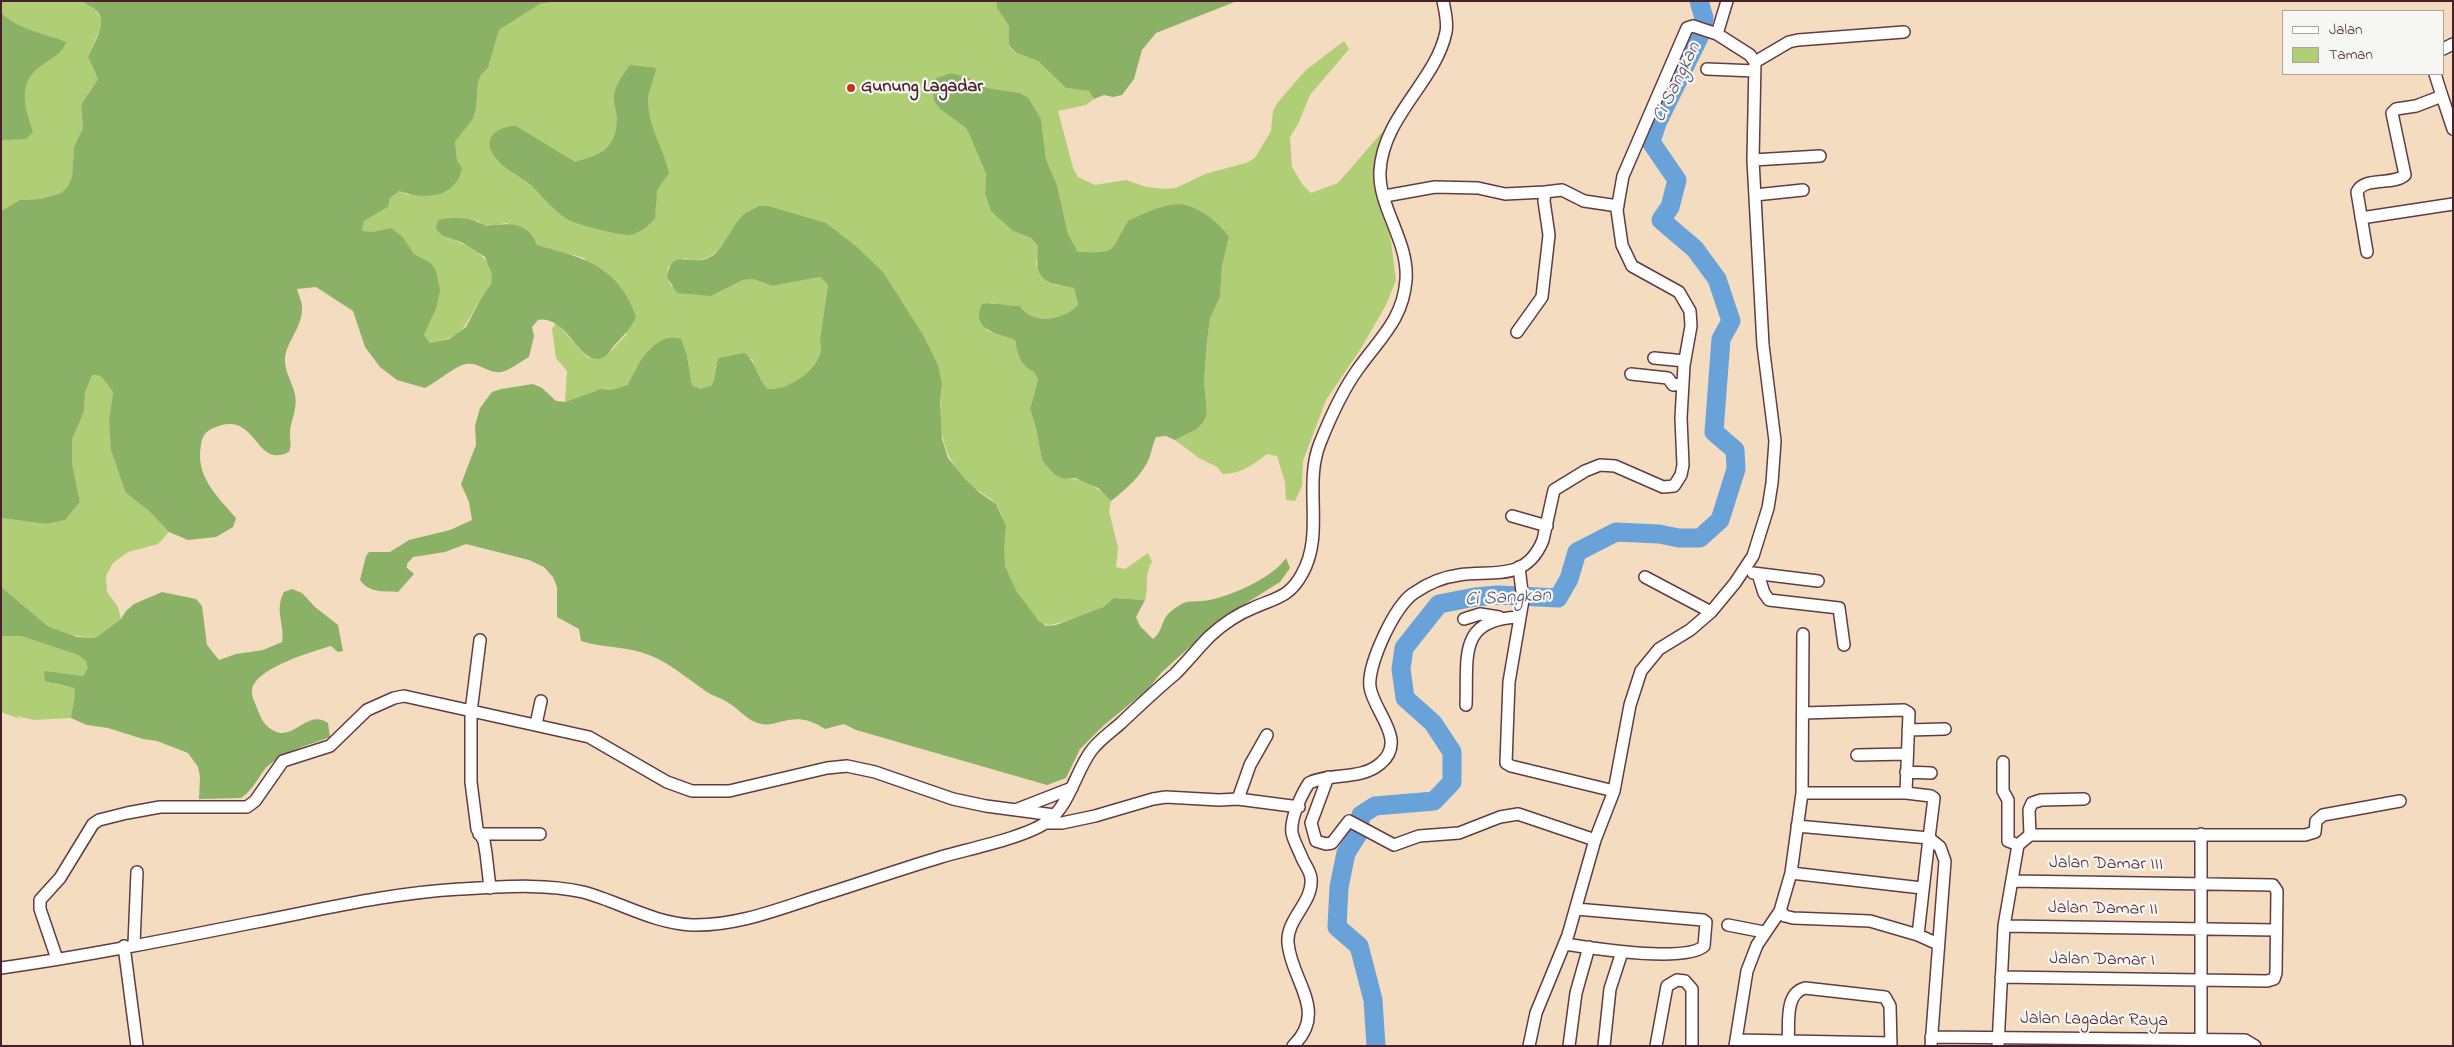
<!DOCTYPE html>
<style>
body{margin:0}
#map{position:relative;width:2454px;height:1047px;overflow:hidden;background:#f4dcc0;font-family:"Indie Flower",sans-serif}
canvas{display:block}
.frame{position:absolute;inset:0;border:2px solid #4a1f2b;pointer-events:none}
.legend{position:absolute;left:2282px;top:10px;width:162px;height:65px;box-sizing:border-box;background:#f6f6f2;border:1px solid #b1a0a2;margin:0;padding:6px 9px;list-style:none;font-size:15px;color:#4a1f2b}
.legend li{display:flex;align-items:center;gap:10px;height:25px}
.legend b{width:25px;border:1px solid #b1a0a2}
</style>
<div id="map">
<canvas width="2454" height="1047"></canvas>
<div class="frame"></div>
<ul class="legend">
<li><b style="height:6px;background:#fff"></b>Jalan</li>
<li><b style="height:14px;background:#afce75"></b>Taman</li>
</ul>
</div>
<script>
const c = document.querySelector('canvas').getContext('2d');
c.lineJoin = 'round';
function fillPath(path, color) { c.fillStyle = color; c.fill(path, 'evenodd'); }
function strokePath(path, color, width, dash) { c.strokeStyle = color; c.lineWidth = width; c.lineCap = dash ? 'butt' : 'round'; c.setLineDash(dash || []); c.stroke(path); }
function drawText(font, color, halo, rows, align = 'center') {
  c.font = font + ' "Indie Flower",sans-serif'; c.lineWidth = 4.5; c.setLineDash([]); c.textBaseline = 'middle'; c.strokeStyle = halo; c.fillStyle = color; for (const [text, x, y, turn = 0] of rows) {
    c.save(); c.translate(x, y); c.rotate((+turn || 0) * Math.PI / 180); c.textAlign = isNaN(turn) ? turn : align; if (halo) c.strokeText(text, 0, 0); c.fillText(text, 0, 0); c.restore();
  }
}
fillPath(new Path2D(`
 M 1,1 L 83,1 L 96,10 L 101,19 L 100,29 L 88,57 L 98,79 L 81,105 L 83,128 L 74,148 L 72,177 L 68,186 L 61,193 L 40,199 L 20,200 L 1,211 Z
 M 557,1 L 997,1 L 998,8 L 1009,26 L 1009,45 L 1015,53 L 1038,61 L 1066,88 L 1090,91 L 1094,99 L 1086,105 L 1058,111 L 1073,168 L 1078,177 L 1095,185 L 1126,180 L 1146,187 L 1166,189 L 1176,188 L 1205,174 L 1246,163 L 1255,158 L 1271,131 L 1273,111 L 1278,102 L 1306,70 L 1344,41 L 1349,49 L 1310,95 L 1298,124 L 1290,137 L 1292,167 L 1302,184 L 1311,193 L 1338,183 L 1384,130 L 1379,148 L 1396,280 L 1386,305 L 1360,350 L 1326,400 L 1303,461 L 1302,486 L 1295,501 L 1286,500 L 1285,482 L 1277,456 L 1267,454 C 1252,465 1243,473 1223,474 L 1217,467 L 1199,458 L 1175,440 L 1197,429 L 1207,412 L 1204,382 L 1207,341 L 1210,319 L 1220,297 L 1222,266 L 1229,237 C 1202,211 1192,198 1152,211 C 1141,215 1131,219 1123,229 C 1120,234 1120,242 1116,247 C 1108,256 1089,252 1078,252 L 1068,234 L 1057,185 L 1046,159 L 1041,119 L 1020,93 L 987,88 L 970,78 L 951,73 L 931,80 L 934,101 L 940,109 L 966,128 L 970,136 L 986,174 L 985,193 L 1013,231 L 1031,238 L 1038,246 L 1036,265 L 1055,285 L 1074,288 L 1078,306 C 1064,321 1032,325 1020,306 L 1000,306 L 991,302 L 986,330 L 1015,340 C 1018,355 1019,366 1034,372 L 1038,380 L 1030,409 L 1036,428 L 1042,460 L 1065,479 C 1084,477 1098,488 1111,501 L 1109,511 L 1118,548 L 1116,567 L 1125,569 L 1148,553 L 1152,562 C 1144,575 1149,586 1145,600 L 1114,598 C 1110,601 1106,605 1102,607 C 1095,611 1053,626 1048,625 C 1033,624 1008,579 1005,565 C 1000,542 1011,529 997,506 C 993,498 978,492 971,485 C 939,456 938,424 942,384 L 883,272 L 856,246 L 826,223 L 742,216 C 728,238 715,268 684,258 L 668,267 L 667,277 L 671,286 L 711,296 L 743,280 L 753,279 L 772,286 L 820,277 L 828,284 C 825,303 823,321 820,339 C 820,344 822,350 820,354 C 813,374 787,390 768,389 L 761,383 L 752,359 L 715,367 L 717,376 L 712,385 L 700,389 L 692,385 L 687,356 L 636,367 L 629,385 L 611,390 L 601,389 L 565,402 L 567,371 L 556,358 L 552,329 L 556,323 L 588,358 L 607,355 L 627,334 L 584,258 L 537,245 L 507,223 L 486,226 L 478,221 L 448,218 L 443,236 C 461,242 503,259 490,285 C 488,291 482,296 479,301 C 463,329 464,336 430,343 L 424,335 L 436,309 L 431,263 L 414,254 L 403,237 L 391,228 L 372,232 L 361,232 L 364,221 L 388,207 L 390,198 L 399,191 L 408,195 L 462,169 L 457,160 L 455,142 L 473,119 L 476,109 L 478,84 L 481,75 L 488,68 L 499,30 L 540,4 Z
 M 91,375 L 101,376 L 113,392 L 109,421 L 126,493 L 149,511 L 169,532 L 158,544 L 128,552 L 113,563 L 106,576 L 107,592 L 118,607 L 121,619 L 95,638 L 68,635 L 49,627 L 1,587 L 1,518 L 46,524 L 64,520 L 80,502 L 72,463 L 72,439 L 84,412 L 85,393 Z
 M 1,636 L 21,636 L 78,655 L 86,661 L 89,668 L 83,676 L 44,672 L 55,684 L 74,688 C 76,699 72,707 71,718 L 34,720 L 17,716 L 20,719 L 1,712 Z`), '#afce75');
fillPath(new Path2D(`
 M 83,1 L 557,1 L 540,4 L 499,30 L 488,68 L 481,75 L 478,83 L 476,109 L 473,119 L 455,142 L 457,160 L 462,168 C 456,199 423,200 399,191 L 390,198 L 388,207 L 364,221 L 362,231 L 372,232 L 391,228 L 403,237 L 414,254 L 431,263 L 436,271 L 440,290 L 436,309 L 424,335 L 430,343 L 449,339 L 466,327 L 480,300 L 491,284 L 492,274 L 485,257 L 461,242 L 443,236 L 436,229 L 438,220 C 454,216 473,218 486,226 C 508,223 528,221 537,245 C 585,258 618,266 636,317 C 630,330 622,337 613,347 C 610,350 609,354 605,356 C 581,373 569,314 538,320 L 532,327 L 534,336 L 529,357 C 521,361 509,371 501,372 C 489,374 479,362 466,364 C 455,366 437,382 425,388 L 397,380 L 380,367 L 365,347 L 353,311 L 316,287 L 297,289 C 298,294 302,301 302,307 C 303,327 287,340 285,358 C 284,372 293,383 295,395 C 298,409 290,421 290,434 C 290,442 292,444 289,452 C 253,470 258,406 211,429 C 204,433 202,438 201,445 C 195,476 217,496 236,518 L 233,527 L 216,537 L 188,540 L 169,532 L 149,511 L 126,493 L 111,450 L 109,421 L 113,392 L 101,376 L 92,375 L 85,393 L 84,412 L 72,439 L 72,463 L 80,502 L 65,520 L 46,524 L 1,518 L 1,211 L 20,200 L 40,199 L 61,193 L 68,186 L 72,177 L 74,147 L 83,128 L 81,105 L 98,79 L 88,57 C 93,45 108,23 97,11 C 93,7 87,5 83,1 Z
 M 997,1 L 1237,1 L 1156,33 L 1142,50 L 1134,79 L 1122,95 L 1113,97 L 1104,95 L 1094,99 L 1089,91 L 1066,88 L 1038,61 L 1016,53 L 1009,45 L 1009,26 L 997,8 Z
 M 1,13 C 19,30 43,33 66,42 C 62,53 54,57 45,63 C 16,81 24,105 33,132 L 26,139 L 1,140 Z
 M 630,65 L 656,68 C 655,77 649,89 648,98 C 647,125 663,147 669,173 L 657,190 L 655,218 C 649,225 641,233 630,235 C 623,236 573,224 567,219 C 552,209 543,197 531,185 C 518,174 498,167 491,150 C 484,134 504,125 516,126 L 575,162 C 601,154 616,150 617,119 C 617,113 614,106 614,100 C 613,87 623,75 630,65 Z
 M 951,73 L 970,78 L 987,88 L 1020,93 L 1028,98 L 1041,119 L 1046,159 L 1057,185 L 1068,234 L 1078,252 C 1120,253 1109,252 1128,221 C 1143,214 1169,201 1185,205 C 1201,208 1220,224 1229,237 L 1222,266 L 1220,297 L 1210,319 L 1207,341 L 1204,382 L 1207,412 L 1204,421 L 1197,429 L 1175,440 L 1166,436 L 1156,437 C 1153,444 1152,449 1150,456 C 1143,475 1126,489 1111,501 L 1098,488 L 1075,478 L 1065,479 L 1055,475 L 1042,460 L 1036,428 L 1030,409 L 1038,380 L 1034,372 C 1019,365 1018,355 1015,340 C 997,333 970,330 982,304 C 992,302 1007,306 1020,306 C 1032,325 1064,321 1078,305 L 1074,288 C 1043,283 1034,279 1038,246 L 1031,238 L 1013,231 L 991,211 L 985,193 L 986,174 L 970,136 L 966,128 L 940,109 L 934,101 L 931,80 Z
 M 759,206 L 768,206 L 826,223 L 856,246 L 883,272 L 923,335 L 938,365 L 942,384 L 940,403 L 942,439 L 948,458 L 965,479 L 980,493 L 996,504 L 1006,526 L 1004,546 L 1005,566 L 1017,592 L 1038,620 L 1046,626 L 1056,625 L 1103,607 L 1114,598 L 1145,600 L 1136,617 L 1140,626 L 1153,639 C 1167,627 1157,618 1180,605 C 1187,600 1194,602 1202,601 C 1226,599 1273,578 1286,558 L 1290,568 L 1280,582 L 1232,612 L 1192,645 L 1162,672 L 1148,689 L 1103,726 L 1080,749 L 1066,778 L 1047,785 L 856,730 L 844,724 L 825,729 C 791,706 776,732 755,722 C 745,718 737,707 727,702 C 721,698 713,696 707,692 C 688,679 670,663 649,655 C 627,646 603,648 581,641 L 579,629 L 557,617 L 557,587 L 553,577 L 544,567 L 529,560 L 466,544 L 445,552 L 413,557 L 407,564 L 407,568 L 414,574 L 398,592 C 383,591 369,593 360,580 L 366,556 L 369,552 L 390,552 L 409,540 L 450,530 L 472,520 L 469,502 L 461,484 L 476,445 L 475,426 L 480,408 L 492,392 L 501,389 L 533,384 L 542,388 L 556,401 L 565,402 L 601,389 L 611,390 L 628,385 C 637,364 655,331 681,339 L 687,356 L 692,385 L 700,389 L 712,385 C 717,375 714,368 719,358 L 744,353 C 757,362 756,378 768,389 C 787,390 813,374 820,354 C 822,350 820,344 820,339 C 823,321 825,303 828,285 L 820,277 L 772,286 L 753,279 L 743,280 L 711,296 L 677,293 L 667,277 C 672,245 693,269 712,256 C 726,246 730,228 742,216 C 746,212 754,209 759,206 Z
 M 1,587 L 49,627 L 77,637 L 95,638 L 121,619 L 126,611 L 134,604 L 162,592 L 196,599 L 202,606 L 207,645 L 219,660 L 236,654 L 263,650 L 282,642 C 285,624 274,610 284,592 L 292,589 L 302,593 L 315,607 L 338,625 L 343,651 L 338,652 L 331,646 C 314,651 255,668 252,690 C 251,695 255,703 257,708 C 259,713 262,721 266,725 C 292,750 304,707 328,723 L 330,737 C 309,745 286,750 269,765 C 260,772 255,789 241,798 L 199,799 L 200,777 L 198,767 L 188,753 L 157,741 L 143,739 L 108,728 L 87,725 L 71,718 C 72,707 76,699 74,688 L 45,681 L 44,671 L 83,676 L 88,668 L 86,661 L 78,655 L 21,636 L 1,636 Z`), '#8bb166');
strokePath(new Path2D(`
 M 1376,1046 L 1373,1000 L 1359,946 L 1337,927 L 1339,887 L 1346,853 L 1358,834 L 1361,815 L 1375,806 L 1434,801 L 1452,782 L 1452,752 L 1433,723 L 1405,698 L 1401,669 L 1404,648 L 1439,604 L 1475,597 L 1498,595 L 1558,598 L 1569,579 L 1577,552 L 1616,532 L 1659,534 L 1679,538 L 1700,538 L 1720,520 L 1736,469 L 1735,450 L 1714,432 L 1721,339 L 1731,321 L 1717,279 L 1695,249 L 1661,220 L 1670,207 L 1677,180 L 1651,142 L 1657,123 L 1701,33 L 1704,18 L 1699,1`), '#68a2d8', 19);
const minor = new Path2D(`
 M 2443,49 L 2453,44
 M 1755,62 L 1789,42 L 1798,40 L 1904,32
 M 1707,69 L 1755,71
 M 2442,96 L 2453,129
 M 1753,160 L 1820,156
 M 1755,195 L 1803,190
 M 1385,196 L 1435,187 L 1478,188 L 1505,194 L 1545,192
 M 2361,218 L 2453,204
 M 2367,252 L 2357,192 C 2364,176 2393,186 2405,175 L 2392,113 L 2396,109 L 2416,106 L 2442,96 L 2435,74
 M 1517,332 L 1542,297 L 1549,235 L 1544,201 L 1545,192 L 1562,190 L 1584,201 L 1618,206
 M 1654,358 L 1685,361
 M 1631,374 L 1668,378 L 1673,385 L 1683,384
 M 1512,516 L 1547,526
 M 1519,567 L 1523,600 L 1509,682 L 1506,763 L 1511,766 L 1614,791
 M 1753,573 L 1818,581
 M 1758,574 L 1764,593 L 1769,600 L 1839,608 L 1844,645
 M 1645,577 L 1711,612
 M 1464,619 L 1480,614 L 1499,617
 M 480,640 L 471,712 L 471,782 L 477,829 L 484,841 L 486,853 L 490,888
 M 1466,705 C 1468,658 1457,619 1519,617
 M 1803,713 L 1904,710 L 1909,713 L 1906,793 L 1931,796 L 1934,798 L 1929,838 L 1940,847 L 1945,861 L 1931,1046
 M 536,724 L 541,701
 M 1908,730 L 1945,729
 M 1857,755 L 1907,754
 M 2003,762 L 2003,791 L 2008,800 L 2008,841 L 2018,845
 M 1906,772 L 1931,773
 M 1328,777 L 1311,823 L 1316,841 L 1326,844 L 1332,843 L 1349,821 L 1394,845 L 1419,836 L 1459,833 L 1500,817 L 1518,814 L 1595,840
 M 1802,793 L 1906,793
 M 1238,799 L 1250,765 L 1267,735
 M 1018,809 L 1072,788
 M 1046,823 L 1062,823 L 1095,816 L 1153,799 L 1166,797 L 1219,800 L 1238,799 L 1299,807
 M 1797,826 L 1929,838 L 1918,935
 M 479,834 L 540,834
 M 2201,834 L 2201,1040
 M 2030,835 L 2029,810 L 2032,803 L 2041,800 L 2084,799
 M 1791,873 L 1922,888
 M 1780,911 L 1785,916 L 1793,918 L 1870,921 L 1918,935 L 1938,944
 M 1728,925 L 1764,932
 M 2004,926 L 2276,930
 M 134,944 L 137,872
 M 1565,944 C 1590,948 1686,963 1704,946 L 1706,922 L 1703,920 L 1576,909
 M 124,946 L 137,1046
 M 57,959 L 40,909 L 40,900 L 60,878 L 93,824 L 99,820 L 127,813 L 160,807 L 247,807 L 255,801 L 283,761 L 330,746 L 367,710 L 394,698 L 404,696 L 589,737 L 667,782 L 692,791 L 729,791 L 827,768 L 847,766 L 875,772 L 953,799 L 986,806 L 1054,815
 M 1,968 C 86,956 171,939 256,922 C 324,909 390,893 460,889 C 500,887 544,883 583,892 C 620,902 653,923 692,925 C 734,926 774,911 813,898 C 855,885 898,870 941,857 C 968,849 1028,837 1048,821 C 1070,804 1075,773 1091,751 C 1099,740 1111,732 1121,723 C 1139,706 1156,690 1175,674 C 1187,662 1198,648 1210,636 C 1222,625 1238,614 1253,608 C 1275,598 1289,598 1302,574 C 1325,534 1303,485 1320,443 C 1330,418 1342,391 1358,369 C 1379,339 1403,320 1406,280 C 1409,241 1378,207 1380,171 C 1383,116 1436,81 1446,32 C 1448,22 1445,11 1443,1
 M 2001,977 L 2267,981 L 2274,979 L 2276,973 L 2277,891 L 2273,885 L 2012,881
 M 1931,1037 L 2245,1040 L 2255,1046
 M 1736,1040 L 1891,1043
 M 1293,1046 C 1329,1011 1291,981 1288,943 C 1286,919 1313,903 1311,879 C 1311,872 1305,865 1302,858 C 1299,850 1294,842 1292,833 C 1290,819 1301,795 1309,783 C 1331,772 1361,781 1381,763 C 1408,740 1373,711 1370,687 C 1367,665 1395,605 1414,593 C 1427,584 1443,577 1459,575 C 1493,570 1526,582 1543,540 L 1554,490 L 1585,471 L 1600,465 L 1615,466 L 1663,487 L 1674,486 L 1681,475 L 1683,465 L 1681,418 L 1684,365 L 1691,326 L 1690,311 L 1679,292 L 1632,266 L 1622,245 L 1617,210 L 1623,176 L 1687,28 L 1693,26 L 1717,34 L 1727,1
 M 1529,1046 L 1536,1013 L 1568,935 L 1595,840 L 1614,791 L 1630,705 L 1641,671 L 1659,649 L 1690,630 L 1711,612 L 1735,583 L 1753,556 L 1768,508 L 1772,483 L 1775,441 L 1763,345 L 1753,160 L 1755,62 L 1750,55 L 1717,34
 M 1569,1046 L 1576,993 L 1589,947
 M 1604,1046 L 1610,989 L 1622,952
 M 1656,1046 L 1667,986 L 1677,980 L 1685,981 L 1692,989 L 1692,1046
 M 1735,1046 L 1747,971 L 1757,945 L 1780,911 L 1791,873 L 1802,793 L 1803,634
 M 1788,1046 C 1790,1027 1783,994 1805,988 L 1885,997 L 1890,1006 L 1891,1046
 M 1998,1046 L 2004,926 L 2018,845 L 2030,835 L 2305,835 L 2315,832 L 2316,821 L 2323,815 L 2400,801`);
strokePath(minor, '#643b41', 14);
strokePath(minor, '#fff', 11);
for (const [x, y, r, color] of [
 [851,88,5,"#c8321e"]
]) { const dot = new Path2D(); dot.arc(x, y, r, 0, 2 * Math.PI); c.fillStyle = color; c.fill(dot); strokePath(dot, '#f6f6f2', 2); }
drawText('bold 18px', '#4a1f2b', '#f6f6f2', [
 ["Gunung Lagadar",861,88]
], 'left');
drawText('18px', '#4a1f2b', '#f6f6f2', [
 ["Jalan Damar III",2106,865,1],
 ["Jalan Damar II",2103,910,1],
 ["Jalan Damar I",2102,961,1],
 ["Jalan Lagadar Raya",2094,1021,1]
]);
drawText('italic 19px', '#565370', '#f6f6f2', [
 ["Ci Sangkan",1678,83,-64],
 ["Ci Sangkan",1508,599,-3]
]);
</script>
